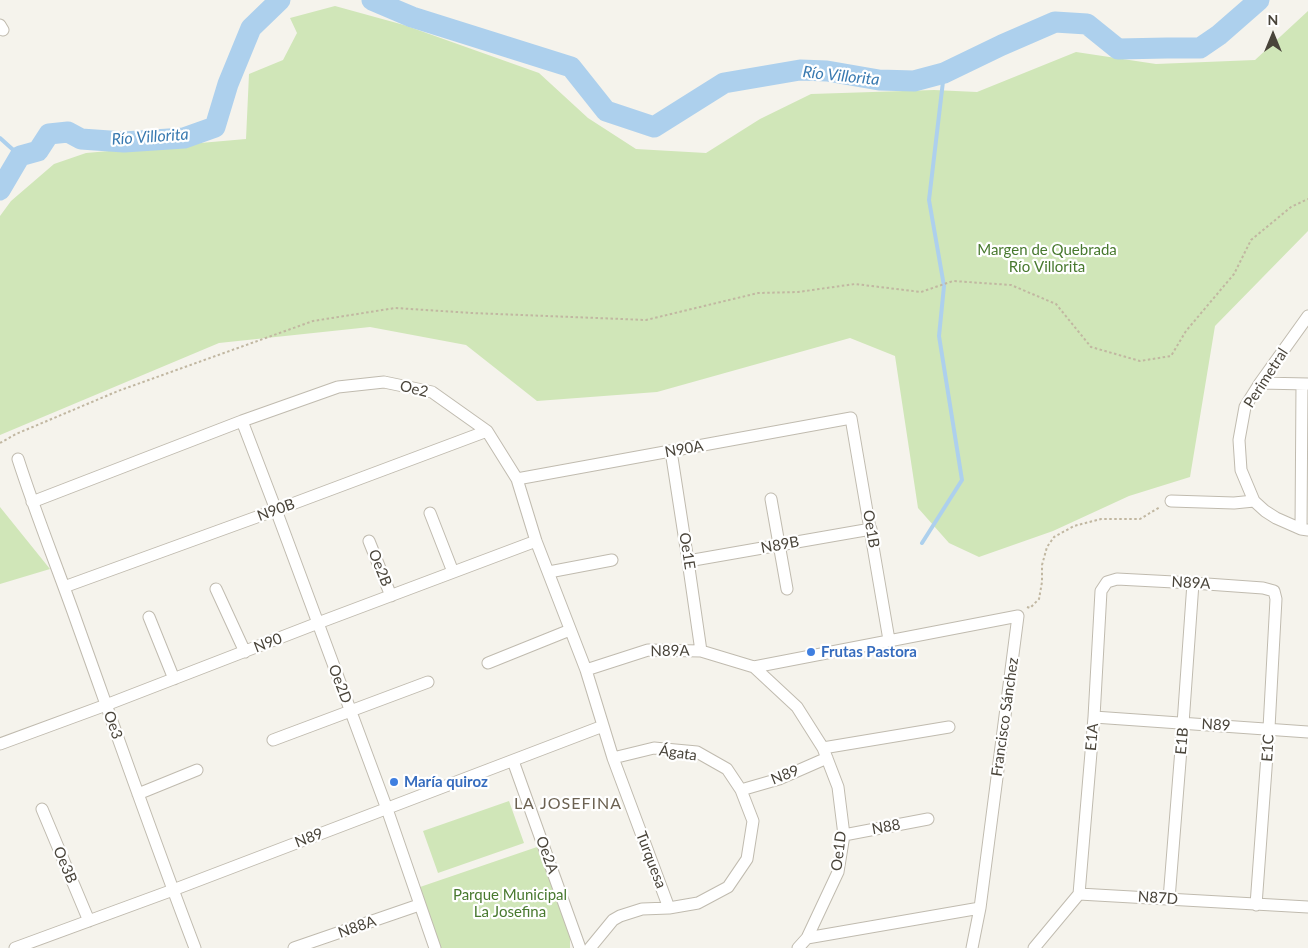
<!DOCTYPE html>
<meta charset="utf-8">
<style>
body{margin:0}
#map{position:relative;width:1308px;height:948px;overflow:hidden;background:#f5f3ec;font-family:Lato,sans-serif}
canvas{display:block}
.north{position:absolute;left:1248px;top:10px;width:50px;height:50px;-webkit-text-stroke:4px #fff;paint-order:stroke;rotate:0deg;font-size:14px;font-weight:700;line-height:20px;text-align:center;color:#49443a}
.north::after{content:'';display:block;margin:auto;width:18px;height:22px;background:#49443a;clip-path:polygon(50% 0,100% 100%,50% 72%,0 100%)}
</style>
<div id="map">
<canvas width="1308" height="948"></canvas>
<div class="north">N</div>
</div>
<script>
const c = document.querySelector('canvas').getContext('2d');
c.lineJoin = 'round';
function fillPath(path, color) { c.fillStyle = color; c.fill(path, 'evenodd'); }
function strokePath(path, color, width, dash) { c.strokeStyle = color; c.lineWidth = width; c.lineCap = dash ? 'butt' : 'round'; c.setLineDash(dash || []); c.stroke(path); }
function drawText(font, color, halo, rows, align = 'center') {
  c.font = font + ' Lato,sans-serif'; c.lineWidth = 4.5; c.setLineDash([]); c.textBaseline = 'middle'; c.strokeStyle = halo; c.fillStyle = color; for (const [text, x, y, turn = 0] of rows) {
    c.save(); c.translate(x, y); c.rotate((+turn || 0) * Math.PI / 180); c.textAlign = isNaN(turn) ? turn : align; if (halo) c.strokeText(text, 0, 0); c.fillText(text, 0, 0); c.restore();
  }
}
fillPath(new Path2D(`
 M 335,6 L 404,25 L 539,73 L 588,118 L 636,149 L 706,153 L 760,119 L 811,94 L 934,90 L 977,92 L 1076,52 L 1156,64 L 1255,60 L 1308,11 L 1308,231 L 1215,326 L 1190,477 L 1129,496 L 1053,531 L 979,557 L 949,543 L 918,508 L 895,356 L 850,338 L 657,392 L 537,401 L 466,345 L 370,327 L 219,343 L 0,435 L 0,216 L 11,201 L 54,164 L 86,153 L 246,139 L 249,74 L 283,60 L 297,33 L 290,18 Z
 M 0,507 L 50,569 L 0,584 Z
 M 509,801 L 524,843 L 438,873 L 423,831 Z
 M 537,847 L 570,934 L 570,948 L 441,948 L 420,887 Z`), '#d0e6b8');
strokePath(new Path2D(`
 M 0,138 L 20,156
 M 922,543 L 962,480 L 939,336 L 944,286 L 929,200 L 944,73`), '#add0ed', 4);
strokePath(new Path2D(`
 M 372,0 L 412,17 L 571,67 L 606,111 L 654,127 L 724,83 L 800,70 L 827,71 L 879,80 L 914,81 L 944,73 L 1002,45 L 1055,22 L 1087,24 L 1118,49 L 1167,48 L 1200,48 L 1219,35 L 1259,0
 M 0,190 L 20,156 L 38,151 L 49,134 L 68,132 L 81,139 L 124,142 L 184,138 L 215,127 L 228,84 L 251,28 L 280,0`), '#add0ed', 21);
const street = new Path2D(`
 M 0,25 L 3,30
 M 1308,316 L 1260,383 L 1245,407 L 1239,440 L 1241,470 L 1254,501 L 1265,511 L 1276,518 L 1301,529 L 1308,530
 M 1260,383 L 1308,384
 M 242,421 L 276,510 L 387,809 L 435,948
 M 671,451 L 688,561 L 701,651
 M 18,459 C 36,515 58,569 77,623 C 116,732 154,841 195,948
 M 517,479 L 851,418 L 889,640
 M 771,499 L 787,589
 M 1171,501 L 1234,503 L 1254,501
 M 32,502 L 242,421 L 338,387 L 384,382 L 432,392 L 487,431 L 517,479 L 536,541 L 586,670 L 613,758 L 669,908
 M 430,513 L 453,572
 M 1301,529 L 1302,384
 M 369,541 L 391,596
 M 688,561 L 871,529
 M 549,572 L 612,560
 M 64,587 L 276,510 L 487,431
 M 216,589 L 245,652
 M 149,617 L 174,679
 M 488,663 L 570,630
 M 754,667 L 1018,616 L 980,908 L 972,948
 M 586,670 L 648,650 L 701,651 L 754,667 L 797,707 L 823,748 L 838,787 L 844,835 L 838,872 L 807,938 L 798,948
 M 1094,717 L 1308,732
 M 273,740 L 428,682
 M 0,744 L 106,705 L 318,623 L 536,541
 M 823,748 L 949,727
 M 513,761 L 580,948
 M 741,790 L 779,779 L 827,758
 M 138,794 L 197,770
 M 42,809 L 89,921
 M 844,835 L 928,819
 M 1079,894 L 1094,717 L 1101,591 L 1107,582 L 1117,579 L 1193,583 L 1263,588 L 1274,591 L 1276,599 L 1269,728 L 1256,905
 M 1079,894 L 1308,907
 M 1169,899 L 1183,724 L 1193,583
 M 807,938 L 980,908
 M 15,948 L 173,890 L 603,726
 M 294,948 L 419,905
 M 590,948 L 613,920 L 620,916 L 642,909 L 669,908 L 698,903 L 728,887 L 747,859 L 753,821 L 741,790 L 727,769 L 697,752 L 654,748 L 613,758
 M 1034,948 L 1079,894`);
strokePath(street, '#c0bbaf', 13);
strokePath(new Path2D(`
 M 0,443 L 16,434 L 118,391 L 313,321 L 395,308 L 472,313 L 646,320 L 758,293 L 798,292 L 855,284 L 921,292 L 953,281 L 1011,285 L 1056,304 L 1091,347 L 1140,361 L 1171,356 L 1186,331 L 1234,274 L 1251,240 L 1291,207 L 1308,199
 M 1027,607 L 1030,608 L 1039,599 L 1042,582 L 1042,565 L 1047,547 L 1054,537 L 1074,526 L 1101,519 L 1140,519 L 1160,507`), '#c1b7a1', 2, [2.5, 2.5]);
strokePath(street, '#fff', 11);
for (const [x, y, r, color] of [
 [811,652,5,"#3f7fe0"],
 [394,782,5,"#3f7fe0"]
]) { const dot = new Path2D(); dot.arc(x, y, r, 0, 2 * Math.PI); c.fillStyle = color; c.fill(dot); strokePath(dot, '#fff', 2); }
drawText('15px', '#48792f', '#fff', [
 ["Margen de Quebrada",1047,250],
 ["Río Villorita",1047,267],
 ["Parque Municipal",510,895],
 ["La Josefina",510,912]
]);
drawText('15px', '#49443a', '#fff', [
 ["Perimetral",1266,378,-57],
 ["Oe2",414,389,14],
 ["N90A",684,449,-10],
 ["N90B",276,510,-20],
 ["Oe1B",871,529,80],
 ["N89B",780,545,-10],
 ["Oe1E",687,551,81],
 ["Oe2B",380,568,68],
 ["N89A",1191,583,3],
 ["N90",268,643,-21],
 ["N89A",670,651,-1],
 ["Oe2D",340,684,69],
 ["Francisco Sánchez",1005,717,-82],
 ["Oe3",113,725,70],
 ["N89",1216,725,3],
 ["E1A",1092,737,-85],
 ["E1B",1182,741,-85],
 ["E1C",1268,748,-86],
 ["Ágata",678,753,8],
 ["N89",785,775,-21],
 ["N88",886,827,-10],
 ["N89",309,838,-21],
 ["Oe1D",839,851,-83],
 ["Oe2A",547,855,70],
 ["Turquesa",651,860,69],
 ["Oe3B",65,865,67],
 ["N87D",1158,898,4],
 ["N88A",357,927,-19]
]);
drawText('bold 15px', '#366cbe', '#fff', [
 ["Frutas Pastora",821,652],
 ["María quiroz",404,782]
], 'left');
drawText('italic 16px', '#3879b0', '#fff', [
 ["Río Villorita",841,76,6],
 ["Río Villorita",150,137,-4]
]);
c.letterSpacing = '1px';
drawText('16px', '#6c6252', '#fff', [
 ["LA JOSEFINA",568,804]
]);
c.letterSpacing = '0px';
</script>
